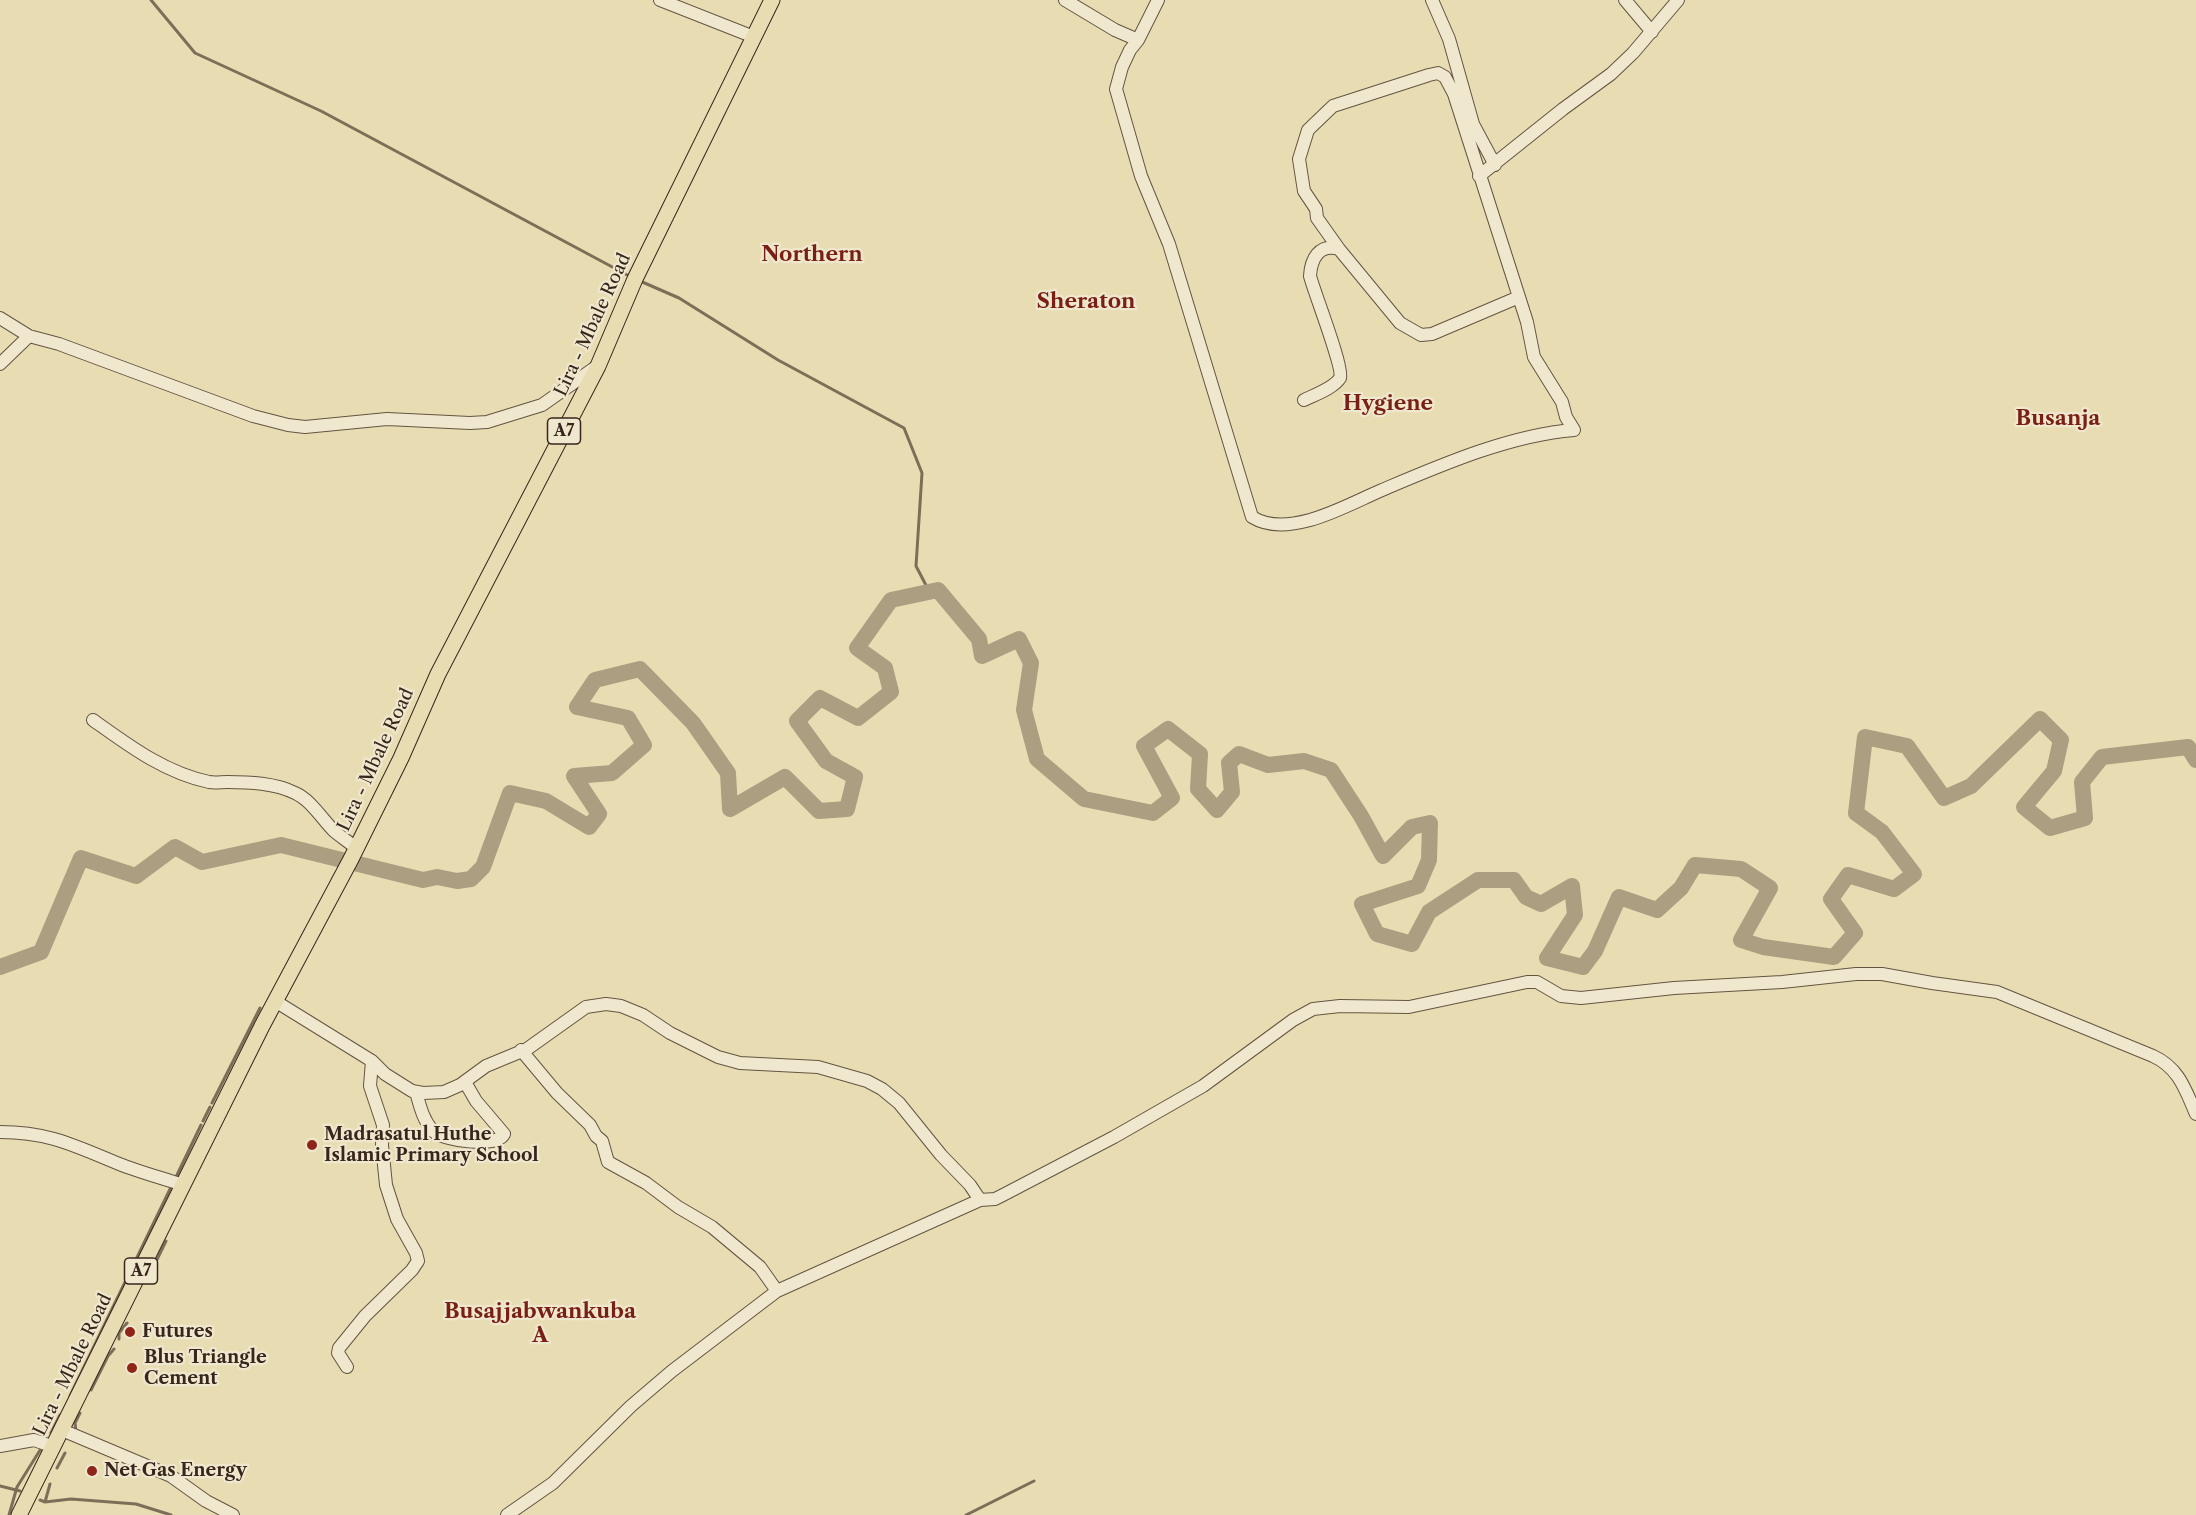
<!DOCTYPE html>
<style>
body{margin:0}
canvas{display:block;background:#e8dcb3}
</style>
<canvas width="2196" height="1515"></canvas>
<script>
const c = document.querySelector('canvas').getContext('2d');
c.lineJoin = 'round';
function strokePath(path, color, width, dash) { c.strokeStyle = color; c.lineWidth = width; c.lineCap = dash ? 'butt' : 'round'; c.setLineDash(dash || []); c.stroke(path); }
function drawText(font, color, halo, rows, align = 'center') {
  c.font = font + ' "Libre Caslon Text",serif'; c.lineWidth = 4.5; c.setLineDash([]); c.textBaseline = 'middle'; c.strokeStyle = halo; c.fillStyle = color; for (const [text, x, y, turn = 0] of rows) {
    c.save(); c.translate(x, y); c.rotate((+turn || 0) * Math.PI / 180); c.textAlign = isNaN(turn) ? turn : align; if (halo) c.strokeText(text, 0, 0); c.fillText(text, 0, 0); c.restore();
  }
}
strokePath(new Path2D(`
 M 151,0 L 195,53 L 321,111 L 631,277
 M 640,281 L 679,298 L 778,360 L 904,428 L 922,473 L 916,566 L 929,591
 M 212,1103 L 260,1008
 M 203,1121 L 210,1107
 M 176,1177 L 201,1125
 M 148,1278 L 166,1241
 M 119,1339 L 119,1333 L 127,1323
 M 91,1390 L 108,1356 L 114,1349
 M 70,1396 L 172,1185
 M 76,1432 L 75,1423 L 80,1413
 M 51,1433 L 60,1415
 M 57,1468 L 65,1453
 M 0,1486 L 20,1491
 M 40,1500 L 45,1502 L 71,1499 L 136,1504 L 171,1515
 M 45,1502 L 50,1484
 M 9,1515 L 17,1487 L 42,1447
 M 966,1515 L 1034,1481`), '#7e6e58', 3);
strokePath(new Path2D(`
 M 0,967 L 41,952 L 81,858 L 136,876 L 175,847 L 202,862 L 281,845 L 423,880 L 437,877 L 457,881 L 471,879 L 483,867 L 510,793 L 546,801 L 589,827 L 599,814 L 574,776 L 612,773 L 644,745 L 628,718 L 577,707 L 595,680 L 640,669 L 693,723 L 728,773 L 730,809 L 785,777 L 819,811 L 847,809 L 855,777 L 826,761 L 797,721 L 820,698 L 858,718 L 891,692 L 885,668 L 857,648 L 891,600 L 938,590 L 979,639 L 982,656 L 1019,639 L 1031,663 L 1024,710 L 1037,759 L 1084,799 L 1153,813 L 1172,798 L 1144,746 L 1168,729 L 1200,754 L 1198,789 L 1217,810 L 1232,792 L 1229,763 L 1239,754 L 1268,765 L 1304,761 L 1331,770 L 1361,816 L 1383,856 L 1412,827 L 1430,823 L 1429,860 L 1418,886 L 1362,904 L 1377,934 L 1412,944 L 1429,912 L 1478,880 L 1514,880 L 1526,897 L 1541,904 L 1572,886 L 1575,915 L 1547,958 L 1583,967 L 1595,951 L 1619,897 L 1657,910 L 1681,888 L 1695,865 L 1741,869 L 1770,888 L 1741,940 L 1763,947 L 1834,957 L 1855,933 L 1831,899 L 1848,875 L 1894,889 L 1914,874 L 1882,832 L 1856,813 L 1865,737 L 1907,746 L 1944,798 L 1971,786 L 2040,719 L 2061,740 L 2054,771 L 2024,807 L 2050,828 L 2085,818 L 2082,782 L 2102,757 L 2188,747 L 2196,760`), '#ac9e80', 16);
const minor = new Path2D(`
 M 660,0 L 754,37
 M 1065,0 L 1115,30 L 1138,40 L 1158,0
 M 1432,0 L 1449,39 L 1473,124 L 1495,165
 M 1625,0 L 1652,32
 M 1138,40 L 1130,50 L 1122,67 L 1116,89 L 1141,176 L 1169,244 L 1252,517 C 1270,528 1291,525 1310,520 C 1335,513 1359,500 1382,490 C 1441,465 1510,435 1574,430 L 1566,417 L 1562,402 L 1534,357 L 1527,322 L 1454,94 L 1445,77 L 1438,73 L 1429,75 L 1333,106 L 1308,130 L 1299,159 L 1304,191 L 1316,209 L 1317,218 L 1339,249 L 1400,323 L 1421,335 L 1432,334 L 1519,297
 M 1479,176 L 1563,109 L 1611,74 L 1633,53 L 1678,0
 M 0,318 L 29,336 L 59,344 L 253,416 L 288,425 L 305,427 L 387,419 L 470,423 L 487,422 L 542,405 L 596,367
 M 0,364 L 29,336
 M 1304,400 C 1314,395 1334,388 1340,378 C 1344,368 1314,292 1310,276 C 1311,259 1319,243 1339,249
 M 93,720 C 128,745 165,773 209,782 C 215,783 221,782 227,782 C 249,782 275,783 295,793 C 311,800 322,819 334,831 C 341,837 349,842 356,848
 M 275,1001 L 372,1061 L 385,1074 L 412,1091 L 423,1093 L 444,1092 L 460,1085 L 486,1066 L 527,1049 L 586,1007 L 606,1004 L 621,1006 L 643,1015 L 670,1033 L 718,1057 L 740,1063 L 818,1067 L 867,1081 L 882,1089 L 899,1103 L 941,1155 L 970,1185 L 980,1200
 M 521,1050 L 557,1093 L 590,1125 L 596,1136 L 602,1141 L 608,1162 L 646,1183 L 678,1207 L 712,1227 L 760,1267 L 777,1291
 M 416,1092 C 420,1106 423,1120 433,1131 C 444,1141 497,1148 504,1134 L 476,1101 L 465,1082
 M 0,1132 C 46,1132 71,1144 112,1161 C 135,1171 159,1177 183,1185
 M 347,1367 L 338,1353 L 339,1348 L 365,1316 L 412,1270 L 418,1261 L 416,1253 L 397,1219 L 386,1185 L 382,1145 L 383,1125 L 370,1086 L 372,1061
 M 62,1430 L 171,1476 L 206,1501 L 233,1515
 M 0,1446 L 34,1440 L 54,1447
 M 507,1515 L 553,1483 L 631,1406 L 672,1371 L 777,1291 L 980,1200 L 995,1199 L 1003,1195 L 1114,1137 L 1203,1086 L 1293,1020 L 1313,1009 L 1340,1006 L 1409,1007 L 1527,982 L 1537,982 L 1561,996 L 1581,998 L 1674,988 L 1782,982 L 1856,974 L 1882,974 L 1932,983 L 1997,992 L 2153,1056 C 2179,1068 2185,1089 2196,1114`);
const major = new Path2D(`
 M 19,1515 L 262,1026 L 351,859 L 401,758 L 438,674 L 598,366 L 635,279 L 772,0`);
strokePath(minor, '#645442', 14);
strokePath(major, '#38261c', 17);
strokePath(minor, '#f0e8ce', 12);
strokePath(major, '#e8dcb3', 15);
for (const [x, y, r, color] of [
 [312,1145,6,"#8f2418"],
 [130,1332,6,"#8f2418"],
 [132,1368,6,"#8f2418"],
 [92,1471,6,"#8f2418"]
]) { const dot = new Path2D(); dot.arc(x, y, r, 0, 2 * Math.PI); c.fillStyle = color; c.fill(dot); strokePath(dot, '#f0e8ce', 2); }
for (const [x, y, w] of [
 [564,431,33],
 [141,1271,33]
]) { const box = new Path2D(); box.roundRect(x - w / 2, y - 13, w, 26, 4.5); c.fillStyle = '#f0e8ce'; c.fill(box); strokePath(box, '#38261c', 1.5); }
drawText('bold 16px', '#38261c', null, [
 ["A7",564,431],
 ["A7",141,1271]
]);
drawText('18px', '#38261c', '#f0e8ce', [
 ["Lira - Mbale Road",593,325,-65],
 ["Lira - Mbale Road",376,760,-65],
 ["Lira - Mbale Road",73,1365,-64]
]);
drawText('bold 18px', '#38261c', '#f0e8ce', [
 ["Madrasatul Huthe",324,1135],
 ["Islamic Primary School",324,1156],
 ["Futures",142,1332],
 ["Blus Triangle",144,1358],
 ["Cement",144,1379],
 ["Net Gas Energy",104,1471]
], 'left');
drawText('bold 21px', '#7a1f14', '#f0e8ce', [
 ["Northern",812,255],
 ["Sheraton",1086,302],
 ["Hygiene",1388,404],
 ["Busanja",2058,419],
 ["Busajjabwankuba",540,1312],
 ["A",540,1336]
]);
</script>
